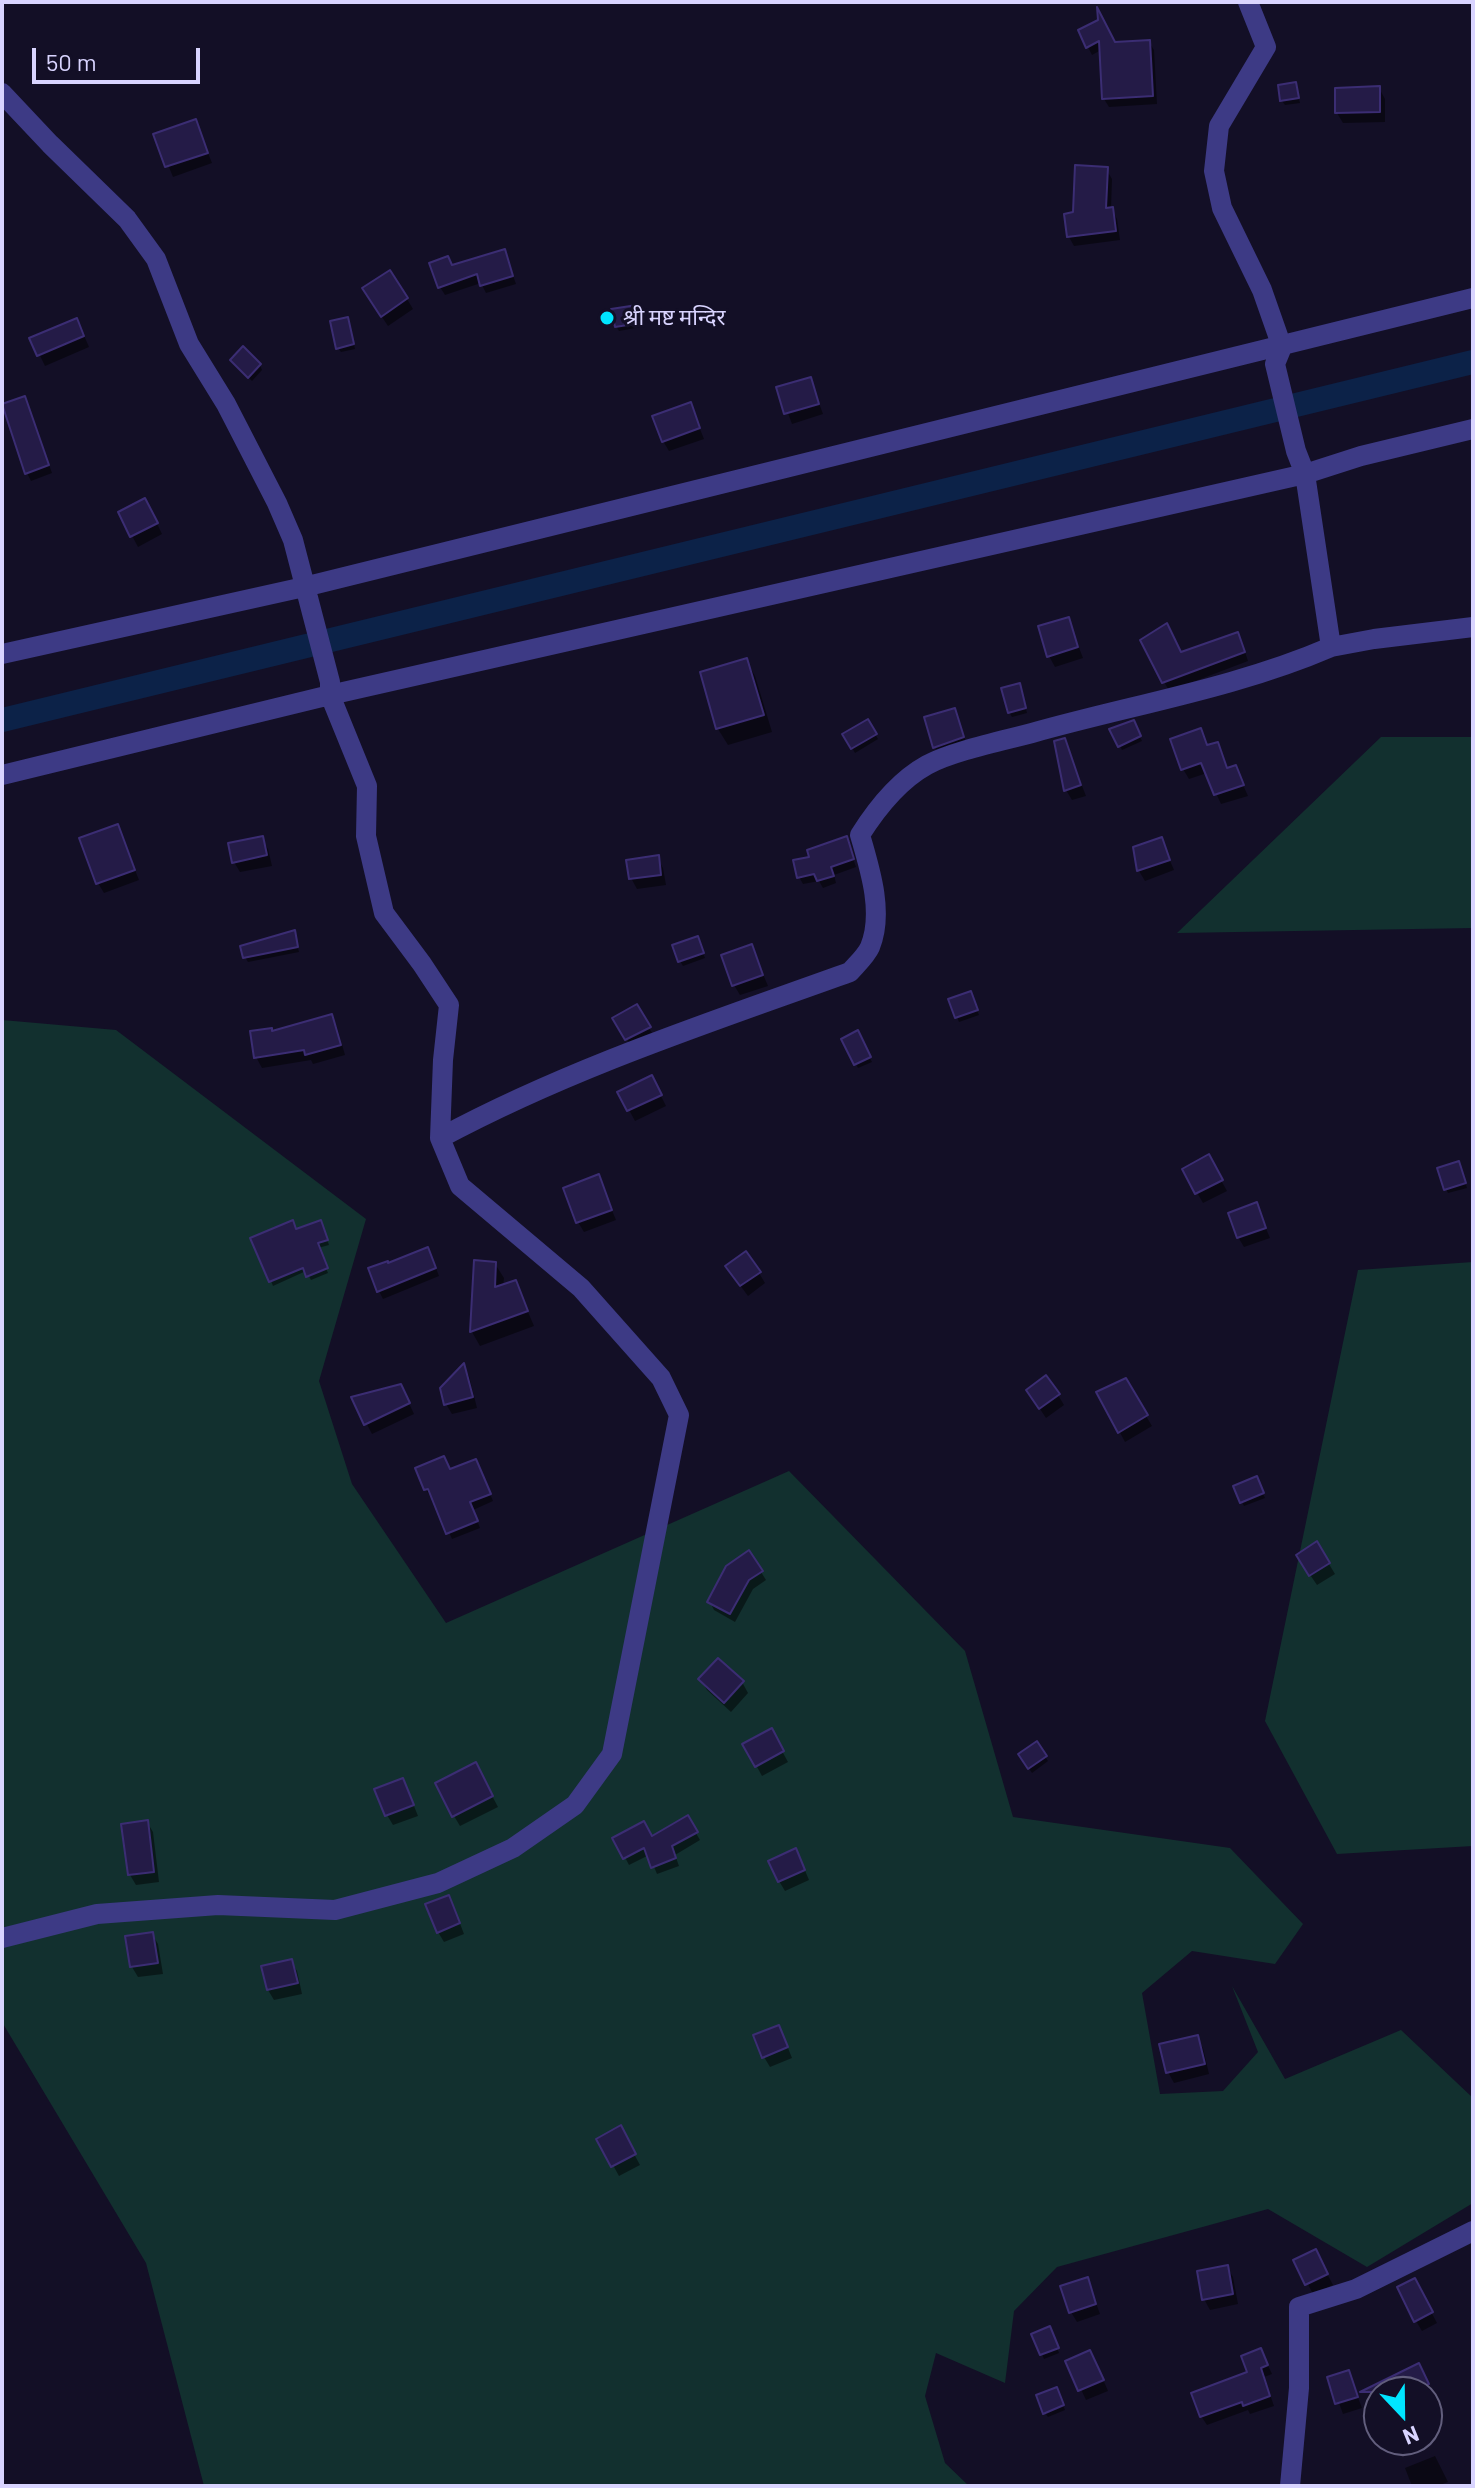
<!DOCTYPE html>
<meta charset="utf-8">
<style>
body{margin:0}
#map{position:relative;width:1475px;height:2488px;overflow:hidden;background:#130f26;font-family:Barlow,sans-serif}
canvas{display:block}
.frame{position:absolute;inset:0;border:4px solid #d9d4ff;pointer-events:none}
.north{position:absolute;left:1363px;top:2376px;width:80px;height:80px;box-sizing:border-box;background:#130f26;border:2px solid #625e7d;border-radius:50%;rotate:158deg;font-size:22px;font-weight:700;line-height:32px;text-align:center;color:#d9d4ff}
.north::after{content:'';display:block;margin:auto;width:28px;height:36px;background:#00e5ff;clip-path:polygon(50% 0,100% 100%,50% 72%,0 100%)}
.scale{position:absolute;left:32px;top:48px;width:168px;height:36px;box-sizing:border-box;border:4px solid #d9d4ff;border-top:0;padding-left:10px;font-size:24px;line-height:28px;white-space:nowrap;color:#d9d4ff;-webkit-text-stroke:6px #130f26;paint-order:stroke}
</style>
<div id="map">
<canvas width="1475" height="2488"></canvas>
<div class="frame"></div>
<div class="north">N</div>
<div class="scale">50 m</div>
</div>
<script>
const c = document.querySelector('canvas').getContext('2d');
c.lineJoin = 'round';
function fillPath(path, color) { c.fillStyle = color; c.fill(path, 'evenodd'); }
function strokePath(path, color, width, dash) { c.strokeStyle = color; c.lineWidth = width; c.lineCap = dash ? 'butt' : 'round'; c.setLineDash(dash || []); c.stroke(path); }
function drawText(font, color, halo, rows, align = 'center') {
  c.font = font + ' Barlow,"Noto Sans Devanagari",sans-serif'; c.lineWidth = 6; c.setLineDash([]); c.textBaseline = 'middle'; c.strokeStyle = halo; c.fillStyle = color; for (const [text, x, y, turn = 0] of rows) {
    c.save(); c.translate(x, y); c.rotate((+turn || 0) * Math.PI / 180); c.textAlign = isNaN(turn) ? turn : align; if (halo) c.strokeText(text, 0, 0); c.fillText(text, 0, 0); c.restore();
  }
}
fillPath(new Path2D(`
 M 1381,737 L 1473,737 L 1473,928 L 1177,933 Z
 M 2,1020 L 116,1030 L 366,1219 L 319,1381 L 352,1484 L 446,1623 L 789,1471 L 965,1651 L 1013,1817 L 1230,1848 L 1303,1924 L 1275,1964 L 1192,1951 L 1142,1993 L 1160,2094 L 1223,2091 L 1258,2052 L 1232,1986 L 1285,2079 L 1401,2030 L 1473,2098 L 1473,2203 L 1367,2267 L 1268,2209 L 1057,2267 L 1014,2311 L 1005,2383 L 936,2353 L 925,2396 L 945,2463 L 969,2486 L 204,2486 L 146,2263 L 2,2022 Z
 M 1473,1262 L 1473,1846 L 1337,1854 L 1265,1721 L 1358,1270 Z`), '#12302f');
fillPath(new Path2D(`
 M 1080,31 L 1114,44 L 1149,42 L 1154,50 L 1157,104 L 1109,107 L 1104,99 L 1101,50 L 1092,55 Z
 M 1295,84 L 1300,103 L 1285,105 L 1282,101 Z
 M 1379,88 L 1385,99 L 1385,122 L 1343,123 L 1337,113 Z
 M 195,121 L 212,163 L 173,177 L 156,135 Z
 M 1106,169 L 1112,179 L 1111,208 L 1117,219 L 1120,240 L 1074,246 L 1069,237 L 1075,214 Z
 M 504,251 L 516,284 L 486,293 L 481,283 L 445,295 L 440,287 L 453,267 Z
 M 370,299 L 407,299 L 413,309 L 388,326 Z
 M 636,307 L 641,327 L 619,331 L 616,326 Z
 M 349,323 L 355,349 L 341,352 L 338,348 Z
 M 82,331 L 89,347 L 45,366 L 32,339 Z
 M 235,364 L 260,365 L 262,370 L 252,381 Z
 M 810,379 L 823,414 L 792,424 L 779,389 Z
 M 24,398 L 52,473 L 31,481 L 27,473 Z
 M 690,404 L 704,439 L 669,451 L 663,441 Z
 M 151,511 L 162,534 L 138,547 L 120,513 Z
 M 1068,619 L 1083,658 L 1055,667 L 1049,656 Z
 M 1143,641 L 1181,654 L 1242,643 L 1248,661 L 1169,691 Z
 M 746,660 L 755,676 L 772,732 L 728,745 L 718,729 L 702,673 Z
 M 1021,690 L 1027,713 L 1012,717 L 1009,712 Z
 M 954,710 L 968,748 L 941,757 L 935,747 Z
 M 868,722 L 878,739 L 855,753 L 845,735 Z
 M 1133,723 L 1142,741 L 1122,750 L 1112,730 Z
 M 1200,731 L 1208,747 L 1217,744 L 1228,770 L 1235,767 L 1248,796 L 1221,804 L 1207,773 L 1189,779 L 1183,769 Z
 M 1064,740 L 1086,796 L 1072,800 L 1066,790 L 1056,742 Z
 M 117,826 L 139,880 L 104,893 L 98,883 Z
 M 846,838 L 856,867 L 834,875 L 836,883 L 823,888 L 819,881 L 803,884 L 799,877 L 812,858 Z
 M 262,839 L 268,849 L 272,866 L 240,872 L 234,862 Z
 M 1161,840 L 1174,870 L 1145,881 L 1139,871 L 1136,849 Z
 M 657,858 L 663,868 L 666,885 L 637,889 L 631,878 Z
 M 294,933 L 299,952 L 248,962 L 245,957 Z
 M 699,943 L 705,958 L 683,966 L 680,961 Z
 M 751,946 L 768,986 L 740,995 L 734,985 Z
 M 972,997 L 979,1015 L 959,1022 L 957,1017 Z
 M 636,1006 L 655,1038 L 633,1049 L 615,1019 Z
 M 331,1016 L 337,1027 L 345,1055 L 313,1064 L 311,1060 L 262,1068 L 256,1057 L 272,1033 Z
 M 857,1033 L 872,1062 L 858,1068 L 844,1040 Z
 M 657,1088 L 666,1106 L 635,1121 L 620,1093 Z
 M 1208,1157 L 1227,1191 L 1203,1203 L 1184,1170 Z
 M 1461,1168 L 1467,1188 L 1448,1193 L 1446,1189 Z
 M 598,1177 L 616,1220 L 584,1232 L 578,1222 Z
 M 1256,1205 L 1270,1238 L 1244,1247 L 1238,1237 Z
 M 323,1227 L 329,1245 L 318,1248 L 328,1273 L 311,1280 L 306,1271 L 273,1286 L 271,1281 L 296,1231 Z
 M 432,1258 L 439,1276 L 383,1299 L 379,1291 Z
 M 476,1263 L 495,1264 L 504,1278 L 503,1286 L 515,1282 L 534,1326 L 480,1346 L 472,1332 Z
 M 759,1273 L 765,1283 L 748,1296 L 734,1277 Z
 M 463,1367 L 469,1376 L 477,1408 L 452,1414 L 446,1404 Z
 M 1125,1381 L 1152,1426 L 1125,1442 L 1099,1393 Z
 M 1058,1395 L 1064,1405 L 1046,1418 L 1034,1400 Z
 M 406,1397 L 414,1414 L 372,1434 L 353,1398 Z
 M 479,1468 L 493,1501 L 473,1510 L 480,1528 L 452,1539 L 433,1495 L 430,1496 L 426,1490 L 450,1471 Z
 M 1258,1483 L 1265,1498 L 1244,1506 L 1242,1502 Z
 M 1329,1564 L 1335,1574 L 1317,1585 L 1304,1566 Z
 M 761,1572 L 766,1580 L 753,1589 L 735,1622 L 714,1610 L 710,1602 Z
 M 701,1680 L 742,1682 L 748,1693 L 731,1712 L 707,1690 Z
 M 771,1731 L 788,1762 L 762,1776 L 745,1745 Z
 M 1037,1744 L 1048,1761 L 1032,1773 L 1020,1755 Z
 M 481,1775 L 498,1807 L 460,1826 L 454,1816 Z
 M 408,1791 L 418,1816 L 393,1825 L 387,1815 Z
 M 687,1818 L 700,1840 L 675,1855 L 679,1866 L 657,1874 L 649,1855 L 629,1865 L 615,1838 L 651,1838 Z
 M 147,1822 L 153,1832 L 159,1882 L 136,1885 L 130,1875 Z
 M 801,1861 L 809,1880 L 785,1891 L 779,1881 Z
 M 454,1908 L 464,1934 L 444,1942 L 438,1932 Z
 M 152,1934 L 158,1944 L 163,1974 L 138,1977 L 132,1967 L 128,1937 Z
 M 291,1961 L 297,1971 L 302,1994 L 274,2000 L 268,1990 L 263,1968 Z
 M 784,2038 L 792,2058 L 770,2067 L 764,2057 Z
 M 1197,2038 L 1203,2048 L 1209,2074 L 1174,2083 L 1168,2072 Z
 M 620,2128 L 640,2165 L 619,2176 L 599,2140 Z
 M 1296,2261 L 1321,2262 L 1333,2285 L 1313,2294 Z
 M 1227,2267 L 1233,2277 L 1238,2304 L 1210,2310 L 1204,2299 Z
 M 1087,2279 L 1100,2314 L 1077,2322 L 1071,2312 Z
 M 1420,2291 L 1437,2323 L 1422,2331 L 1416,2321 Z
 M 1052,2333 L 1059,2353 L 1044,2359 L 1034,2335 Z
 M 1265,2359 L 1272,2374 L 1264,2377 L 1274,2406 L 1250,2414 L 1248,2410 L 1207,2425 L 1201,2416 Z
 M 1068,2362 L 1096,2363 L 1108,2391 L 1086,2400 Z
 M 1348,2372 L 1362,2408 L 1343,2414 L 1330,2378 Z
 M 1424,2376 L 1434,2395 L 1427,2398 L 1427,2392 L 1379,2392 Z
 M 1059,2394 L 1065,2410 L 1048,2417 L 1045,2413 Z
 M 1435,2456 L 1448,2482 L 1437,2486 L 1412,2486 L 1405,2468 Z`), '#0007');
strokePath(new Path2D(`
 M 2,720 L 1473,362`), '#0c2248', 24);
const building = new Path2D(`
 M 1097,7 L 1115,42 L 1150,40 L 1153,96 L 1102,99 L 1099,41 L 1086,48 L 1078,30 L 1098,20 Z
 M 1296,82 L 1299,98 L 1280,101 L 1278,85 Z
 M 1380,86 L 1380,112 L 1335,113 L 1335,88 Z
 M 196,119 L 208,153 L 165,167 L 153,134 Z
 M 1075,165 L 1108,167 L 1106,208 L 1113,207 L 1116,231 L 1067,237 L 1064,214 L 1073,212 Z
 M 505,249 L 513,276 L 480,286 L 477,274 L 438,288 L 429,263 L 448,256 L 452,265 Z
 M 390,270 L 408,298 L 381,317 L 362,288 Z
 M 637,305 L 640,323 L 615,327 L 611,309 Z
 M 348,317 L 354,344 L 336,349 L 330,321 Z
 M 77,318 L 84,336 L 37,356 L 29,338 Z
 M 243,346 L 261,364 L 248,378 L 230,360 Z
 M 811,377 L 819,404 L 784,414 L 776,387 Z
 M 25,396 L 49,465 L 25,474 L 2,404 Z
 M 691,402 L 700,428 L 662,442 L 652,416 Z
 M 145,498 L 158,523 L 130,537 L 118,512 Z
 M 1069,617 L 1078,647 L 1047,657 L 1038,626 Z
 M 1167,623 L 1181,652 L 1238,632 L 1245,652 L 1162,683 L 1140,640 Z
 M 747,658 L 764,715 L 716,729 L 700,672 Z
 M 1020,683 L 1026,708 L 1008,713 L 1001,688 Z
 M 955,708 L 964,737 L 933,748 L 924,717 Z
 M 868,719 L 877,734 L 851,749 L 842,734 Z
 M 1134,720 L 1141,736 L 1118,747 L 1109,729 Z
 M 1201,728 L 1207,745 L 1218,742 L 1227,768 L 1236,765 L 1244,785 L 1214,795 L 1201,763 L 1181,770 L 1170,739 Z
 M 1065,738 L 1081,785 L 1064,791 L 1054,741 Z
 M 118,824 L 135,870 L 96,884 L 79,838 Z
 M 263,836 L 267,855 L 232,863 L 228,843 Z
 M 847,836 L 854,859 L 831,867 L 834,876 L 817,881 L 814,874 L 797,878 L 793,860 L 809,857 L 807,850 Z
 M 1162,837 L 1170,860 L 1137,871 L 1133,847 Z
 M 659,855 L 661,875 L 629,879 L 626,860 Z
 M 295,930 L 298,947 L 243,958 L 240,946 Z
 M 698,936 L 704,953 L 678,962 L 672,945 Z
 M 752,944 L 763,975 L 732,986 L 721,955 Z
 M 971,991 L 978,1010 L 955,1018 L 948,999 Z
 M 637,1004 L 651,1027 L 625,1040 L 612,1018 Z
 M 332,1014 L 341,1045 L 305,1055 L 304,1050 L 254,1058 L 250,1031 L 272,1028 L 272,1031 Z
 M 858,1030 L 871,1057 L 854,1065 L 841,1039 Z
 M 652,1075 L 662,1095 L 627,1111 L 617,1092 Z
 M 1209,1154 L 1223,1180 L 1195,1194 L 1182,1169 Z
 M 1459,1161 L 1466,1183 L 1444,1190 L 1437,1168 Z
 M 599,1174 L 612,1210 L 576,1223 L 563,1188 Z
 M 1257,1202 L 1266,1228 L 1237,1238 L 1228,1213 Z
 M 293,1220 L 296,1229 L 321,1220 L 328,1240 L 318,1243 L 328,1268 L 306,1277 L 303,1268 L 269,1282 L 250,1238 Z
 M 428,1247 L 436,1268 L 377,1292 L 368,1268 L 388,1261 L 388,1263 Z
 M 746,1251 L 761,1272 L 740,1286 L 725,1266 Z
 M 474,1260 L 496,1262 L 495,1287 L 516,1280 L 528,1311 L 470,1332 Z
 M 464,1363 L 473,1397 L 444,1405 L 440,1388 Z
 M 1046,1375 L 1060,1394 L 1039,1409 L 1026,1390 Z
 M 1126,1378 L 1148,1415 L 1118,1433 L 1096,1392 Z
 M 401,1384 L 410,1403 L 364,1425 L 351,1397 Z
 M 444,1456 L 450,1469 L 476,1459 L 491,1494 L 470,1502 L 478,1521 L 446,1534 L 428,1489 L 424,1490 L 415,1468 Z
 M 1257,1476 L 1264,1493 L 1240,1503 L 1233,1486 Z
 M 1317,1541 L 1330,1563 L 1309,1576 L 1296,1555 Z
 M 749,1550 L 763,1571 L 749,1580 L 730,1614 L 707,1602 L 726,1566 Z
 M 718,1658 L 744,1681 L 724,1703 L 698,1679 Z
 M 772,1728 L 784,1751 L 755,1767 L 742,1744 Z
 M 1037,1741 L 1047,1756 L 1028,1769 L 1018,1754 Z
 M 476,1762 L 493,1796 L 452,1817 L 435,1783 Z
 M 403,1778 L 414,1805 L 385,1816 L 374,1789 Z
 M 688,1815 L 698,1832 L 672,1846 L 676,1858 L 651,1868 L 644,1848 L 623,1859 L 612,1838 L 644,1821 L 652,1836 Z
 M 148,1820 L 154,1872 L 128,1875 L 121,1824 Z
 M 796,1848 L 805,1870 L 778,1882 L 768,1861 Z
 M 449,1895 L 460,1923 L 437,1933 L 425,1904 Z
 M 153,1932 L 158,1963 L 130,1967 L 125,1936 Z
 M 292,1959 L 298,1983 L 267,1990 L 261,1966 Z
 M 779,2025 L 788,2047 L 762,2058 L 753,2035 Z
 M 1198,2035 L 1205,2064 L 1166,2073 L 1159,2044 Z
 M 621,2125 L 636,2154 L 611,2167 L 596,2139 Z
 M 1316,2249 L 1328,2274 L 1305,2285 L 1293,2260 Z
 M 1228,2265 L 1233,2294 L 1202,2300 L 1197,2271 Z
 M 1088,2277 L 1096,2304 L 1069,2313 L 1060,2286 Z
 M 1415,2278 L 1433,2312 L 1414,2322 L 1397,2287 Z
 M 1050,2326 L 1059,2348 L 1040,2355 L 1031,2334 Z
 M 1261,2348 L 1268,2365 L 1261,2368 L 1270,2396 L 1243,2406 L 1242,2402 L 1200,2417 L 1191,2393 L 1247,2372 L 1241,2356 Z
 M 1090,2350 L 1104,2380 L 1078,2391 L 1065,2361 Z
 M 1419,2363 L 1429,2384 L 1413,2392 L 1360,2392 Z
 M 1349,2370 L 1358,2397 L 1335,2404 L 1327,2377 Z
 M 1057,2387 L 1064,2405 L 1043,2414 L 1036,2395 Z`);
fillPath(building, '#241b47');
strokePath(building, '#3b2d73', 2);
strokePath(new Path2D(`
 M 2,93 L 50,144 L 127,219 L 156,259 L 189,344 L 226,404 L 277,503 L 293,540 L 330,682 L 330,695 L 367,786 L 366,836 L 384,913 L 422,964 L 449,1005 L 443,1060 L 440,1138 L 460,1186 L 581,1288 L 661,1378 L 679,1415 L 612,1754 L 575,1805 L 513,1848 L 438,1883 L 335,1910 L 218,1905 L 97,1914 L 2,1938
 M 1331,647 L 1374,639 L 1473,627
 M 2,654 L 304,587 L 1473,298
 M 2,775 L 330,695 L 1305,474 L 1361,456 L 1473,429
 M 440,1138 C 570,1068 711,1022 850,972 C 856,965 866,956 870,947 C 884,913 870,869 860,835 C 877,808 898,781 927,765 C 953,751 1002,741 1032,733 C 1131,705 1236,688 1331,647 L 1305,474 L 1296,451 L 1275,364 L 1282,347 L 1262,290 L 1222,208 L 1214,171 L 1219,126 L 1266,47 L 1248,2
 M 1290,2486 L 1299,2388 L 1299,2307 L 1356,2289 L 1473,2231`), '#3d3a85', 20);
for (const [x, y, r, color] of [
 [607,318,8,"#00e5ff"]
]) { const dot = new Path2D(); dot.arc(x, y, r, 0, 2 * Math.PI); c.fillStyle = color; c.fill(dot); strokePath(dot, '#130f26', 3); }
drawText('22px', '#d9d4ff', '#130f26', [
 ["श्री मष्ट मन्दिर",623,318]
], 'left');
</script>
